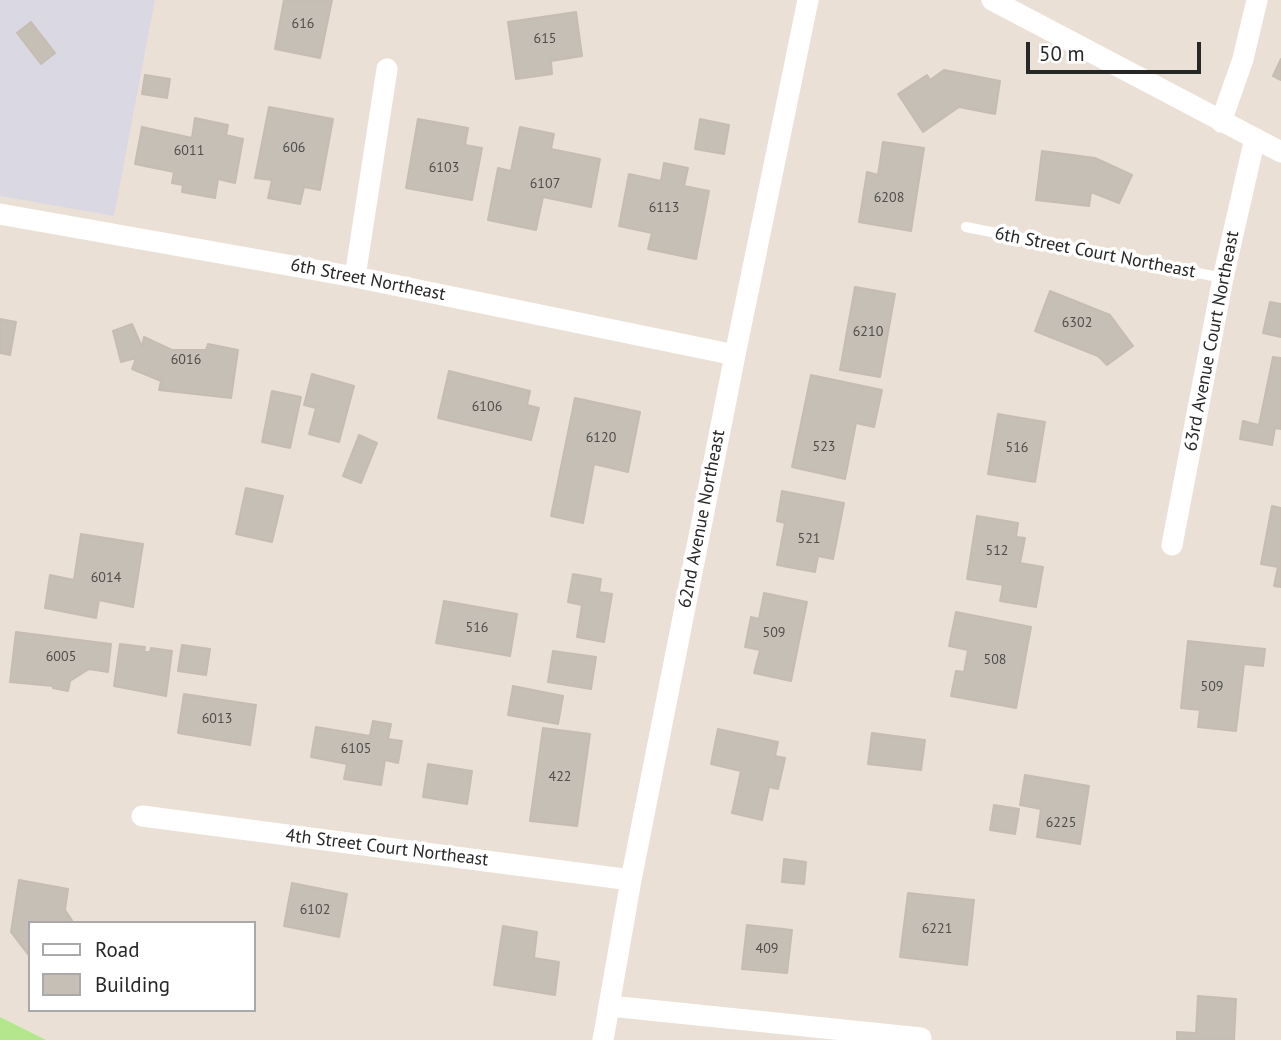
<!DOCTYPE html>
<style>
body{margin:0}
#map{position:relative;width:1281px;height:1040px;overflow:hidden;background:#ebe0d6;font-family:"PT Sans",sans-serif}
canvas{display:block}
.legend{position:absolute;left:28px;top:921px;width:228px;height:91px;box-sizing:border-box;background:#fff;border:2px solid #a9a9a9;margin:0;padding:9px 12px;list-style:none;font-size:21px;color:#272727}
.legend li{display:flex;align-items:center;gap:14px;height:35px}
.legend b{width:35px;border:2px solid #a9a9a9}
.scale{position:absolute;left:1026px;top:42px;width:175px;height:32px;box-sizing:border-box;border:4px solid #272727;border-top:0;padding-left:9px;font-size:21px;line-height:24px;white-space:nowrap;color:#272727;-webkit-text-stroke:5px #fff;paint-order:stroke}
</style>
<div id="map">
<canvas width="1281" height="1040"></canvas>
<ul class="legend">
<li><b style="height:9px;background:#fff"></b>Road</li>
<li><b style="height:19px;background:#c5bfb6"></b>Building</li>
</ul>
<div class="scale">50 m</div>
</div>
<script>
const c = document.querySelector('canvas').getContext('2d');
c.lineJoin = 'round';
function fillPath(path, color) { c.fillStyle = color; c.fill(path, 'evenodd'); }
function strokePath(path, color, width, dash) { c.strokeStyle = color; c.lineWidth = width; c.lineCap = dash ? 'butt' : 'round'; c.setLineDash(dash || []); c.stroke(path); }
function drawText(font, color, halo, rows, align = 'center') {
  c.font = font + ' "PT Sans",sans-serif'; c.lineWidth = 7; c.setLineDash([]); c.textBaseline = 'middle'; c.strokeStyle = halo; c.fillStyle = color; for (const [text, x, y, turn = 0] of rows) {
    c.save(); c.translate(x, y); c.rotate((+turn || 0) * Math.PI / 180); c.textAlign = isNaN(turn) ? turn : align; if (halo) c.strokeText(text, 0, 0); c.fillText(text, 0, 0); c.restore();
  }
}
fillPath(new Path2D(`
 M 0,0 L 155,0 L 114,216 L 0,196 Z`), '#dad8e2');
fillPath(new Path2D(`
 M 0,1017 L 46,1040 L 0,1040 Z`), '#b4e68e');
const building = new Path2D(`
 M 284,0 L 332,0 L 320,58 L 275,49 Z
 M 576,12 L 582,56 L 551,61 L 552,74 L 516,79 L 508,22 Z
 M 31,22 L 55,53 L 41,64 L 17,33 Z
 M 1281,59 L 1281,80 L 1273,76 Z
 M 944,70 L 1000,81 L 995,114 L 959,107 L 923,132 L 898,94 L 927,75 L 930,80 Z
 M 145,75 L 170,79 L 167,98 L 142,94 Z
 M 269,107 L 333,119 L 320,190 L 304,187 L 300,204 L 268,198 L 272,180 L 255,178 Z
 M 195,118 L 228,125 L 226,135 L 243,139 L 235,183 L 218,179 L 215,198 L 182,192 L 183,185 L 172,183 L 174,172 L 135,164 L 142,127 L 192,138 Z
 M 418,119 L 468,128 L 465,145 L 482,148 L 472,200 L 406,188 Z
 M 700,119 L 729,125 L 724,154 L 695,149 Z
 M 520,127 L 554,134 L 551,149 L 600,159 L 591,207 L 543,197 L 536,230 L 488,220 L 498,168 L 511,171 Z
 M 883,142 L 924,148 L 911,231 L 859,222 L 867,172 L 878,175 Z
 M 1042,151 L 1095,158 L 1132,175 L 1119,203 L 1091,192 L 1089,206 L 1036,200 Z
 M 664,163 L 688,168 L 684,186 L 709,191 L 696,259 L 648,249 L 652,233 L 619,226 L 629,174 L 661,181 Z
 M 855,287 L 895,294 L 880,377 L 840,370 Z
 M 1050,291 L 1110,315 L 1133,346 L 1107,365 L 1098,356 L 1035,331 Z
 M 1270,302 L 1281,304 L 1281,337 L 1263,333 Z
 M 0,319 L 16,322 L 10,355 L 0,353 Z
 M 132,324 L 142,347 L 144,337 L 172,350 L 206,350 L 208,344 L 238,350 L 231,398 L 159,390 L 161,381 L 132,369 L 136,358 L 121,362 L 113,331 Z
 M 1273,357 L 1281,358 L 1281,429 L 1275,428 L 1272,445 L 1240,439 L 1243,421 L 1259,425 Z
 M 449,371 L 530,391 L 527,405 L 539,408 L 531,440 L 438,418 Z
 M 312,374 L 354,386 L 339,442 L 309,434 L 316,408 L 304,405 Z
 M 811,375 L 882,390 L 874,427 L 856,423 L 845,479 L 792,467 Z
 M 272,391 L 301,397 L 290,448 L 262,442 Z
 M 575,398 L 640,412 L 628,472 L 594,464 L 583,523 L 551,516 Z
 M 998,414 L 1045,422 L 1035,482 L 988,474 Z
 M 359,435 L 377,443 L 361,483 L 343,476 Z
 M 246,488 L 283,496 L 272,542 L 236,534 Z
 M 782,491 L 844,503 L 833,559 L 818,556 L 815,572 L 777,565 L 785,523 L 777,521 Z
 M 1272,506 L 1281,508 L 1281,587 L 1274,586 L 1278,567 L 1261,564 Z
 M 977,516 L 1018,523 L 1016,537 L 1025,538 L 1020,563 L 1043,567 L 1036,607 L 1000,601 L 1003,585 L 967,579 Z
 M 81,534 L 143,544 L 133,607 L 99,600 L 96,618 L 45,608 L 50,575 L 74,580 Z
 M 573,574 L 601,579 L 599,592 L 612,594 L 604,642 L 577,637 L 582,605 L 568,602 Z
 M 764,593 L 807,602 L 791,681 L 754,673 L 760,650 L 745,647 L 751,617 L 759,619 Z
 M 444,601 L 517,614 L 510,656 L 436,643 Z
 M 956,612 L 1031,627 L 1016,708 L 951,696 L 956,671 L 964,672 L 968,650 L 949,646 Z
 M 16,632 L 111,644 L 108,672 L 89,669 L 70,681 L 68,691 L 53,688 L 53,686 L 10,682 Z
 M 1188,641 L 1265,649 L 1263,666 L 1244,664 L 1236,731 L 1198,727 L 1200,710 L 1181,708 Z
 M 120,644 L 145,647 L 144,652 L 150,652 L 151,648 L 172,651 L 166,696 L 114,686 Z
 M 182,645 L 210,649 L 206,675 L 178,671 Z
 M 553,651 L 596,657 L 591,689 L 548,682 Z
 M 513,686 L 563,696 L 558,724 L 508,715 Z
 M 184,694 L 256,705 L 250,745 L 178,733 Z
 M 373,721 L 391,724 L 388,739 L 402,741 L 398,763 L 385,760 L 381,785 L 344,779 L 347,764 L 311,757 L 316,727 L 370,736 Z
 M 543,728 L 590,734 L 577,826 L 530,821 Z
 M 718,729 L 778,742 L 775,756 L 785,758 L 778,789 L 769,787 L 762,820 L 732,813 L 741,771 L 711,764 Z
 M 872,733 L 925,740 L 921,770 L 868,764 Z
 M 428,764 L 472,771 L 467,804 L 423,797 Z
 M 1025,775 L 1089,786 L 1080,844 L 1037,837 L 1041,809 L 1020,805 Z
 M 994,805 L 1019,809 L 1015,834 L 990,830 Z
 M 784,859 L 806,862 L 804,884 L 782,882 Z
 M 19,880 L 68,889 L 65,910 L 73,922 L 79,923 L 30,923 L 30,957 L 11,932 Z
 M 292,883 L 347,894 L 339,937 L 284,926 Z
 M 908,893 L 974,900 L 967,965 L 900,957 Z
 M 747,925 L 792,930 L 787,973 L 742,969 Z
 M 503,926 L 537,932 L 534,958 L 559,962 L 555,995 L 494,985 Z
 M 1198,996 L 1236,999 L 1234,1040 L 1177,1040 L 1177,1032 L 1196,1033 Z`);
fillPath(building, '#c5bfb6');
strokePath(building, '#c6bcb1', 2);
strokePath(new Path2D(`
 M 966,227 L 1223,278`), '#fff', 10);
strokePath(new Path2D(`
 M 992,0 L 1281,152
 M 1221,122 L 1243,59 L 1257,0
 M 0,214 L 355,277 L 735,355
 M 355,277 L 387,69
 M 1172,545 L 1223,278 L 1255,138
 M 142,816 L 631,880
 M 610,1006 L 921,1038
 M 603,1040 L 631,880 L 735,355 L 808,0`), '#fff', 21);
drawText('14px', '#4e4d4b', null, [
 ["616",303,24],
 ["615",545,39],
 ["606",294,148],
 ["6011",189,151],
 ["6103",444,168],
 ["6107",545,184],
 ["6208",889,198],
 ["6113",664,208],
 ["6302",1077,323],
 ["6210",868,332],
 ["6016",186,360],
 ["6106",487,407],
 ["6120",601,438],
 ["523",824,447],
 ["516",1017,448],
 ["521",809,539],
 ["512",997,551],
 ["6014",106,578],
 ["516",477,628],
 ["509",774,633],
 ["6005",61,657],
 ["508",995,660],
 ["509",1212,687],
 ["6013",217,719],
 ["6105",356,749],
 ["422",560,777],
 ["6225",1061,823],
 ["6102",315,910],
 ["6221",937,929],
 ["409",767,949]
]);
drawText('18px', '#272727', '#fff', [
 ["6th Street Court Northeast",1095,253,11],
 ["6th Street Northeast",368,280,11],
 ["63rd Avenue Court Northeast",1212,341,-79],
 ["62nd Avenue Northeast",702,519,-79],
 ["4th Street Court Northeast",387,848,7]
]);
</script>
